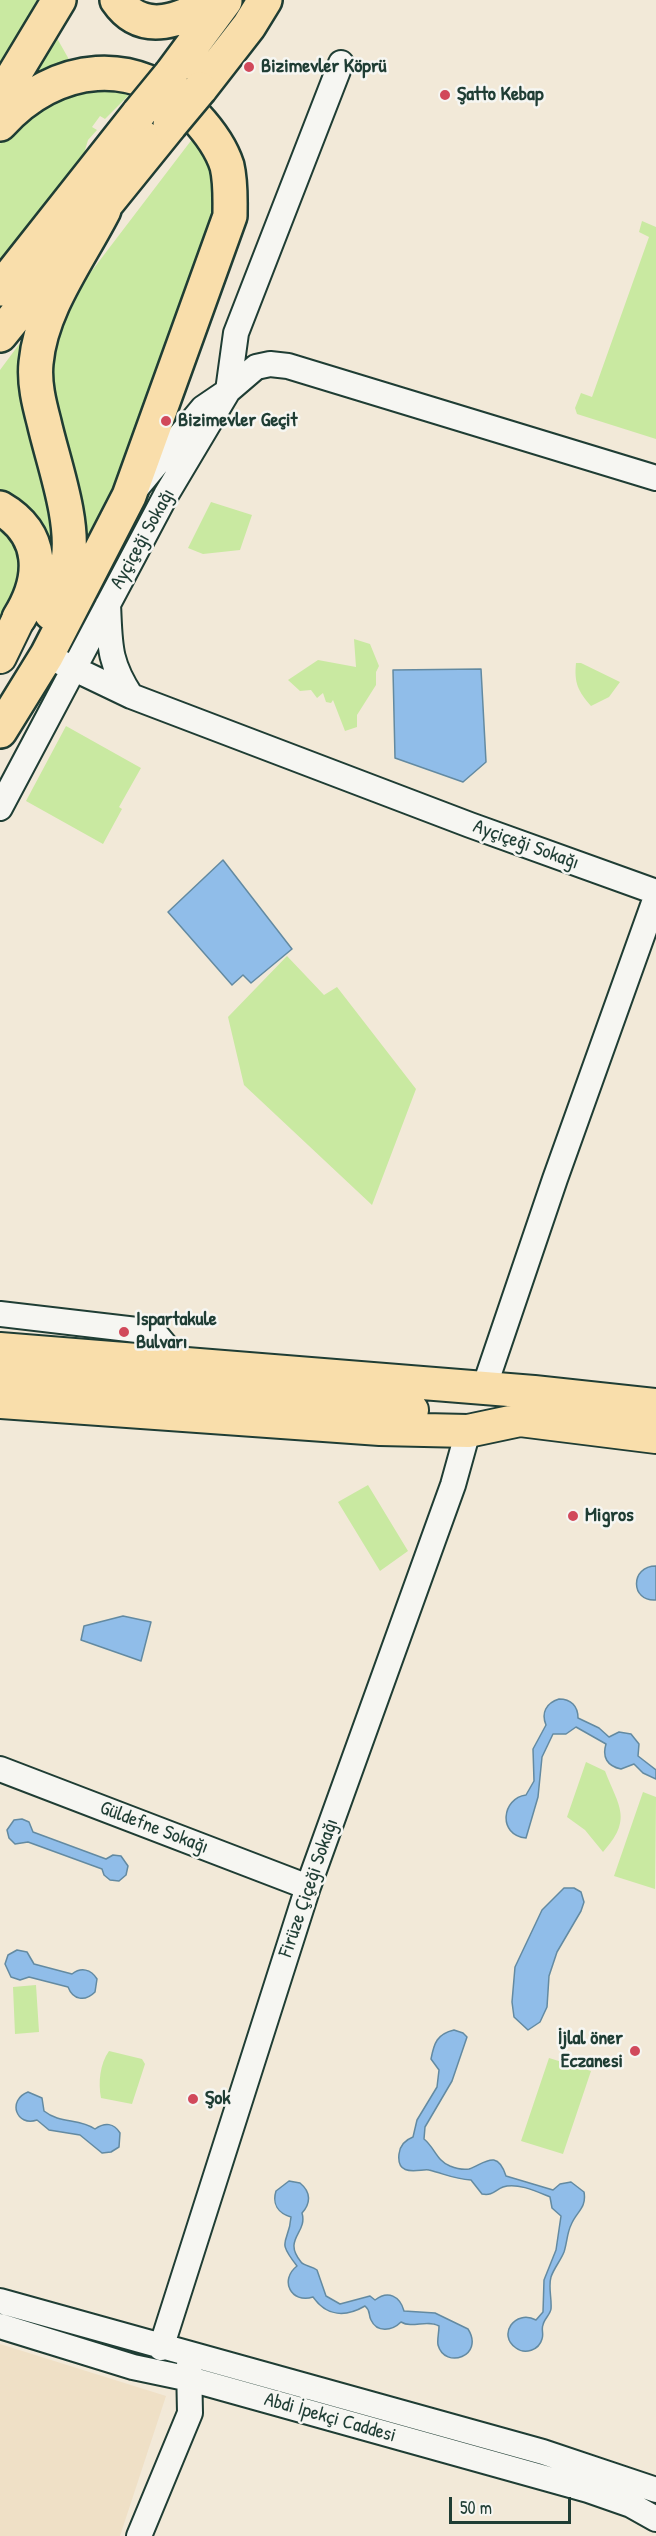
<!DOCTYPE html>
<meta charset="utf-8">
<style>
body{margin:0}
#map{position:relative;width:656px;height:2536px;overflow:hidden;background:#f2e9d8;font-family:"Patrick Hand",sans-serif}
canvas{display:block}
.scale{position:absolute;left:449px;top:2497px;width:122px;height:27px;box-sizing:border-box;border:3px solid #1f3d34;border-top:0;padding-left:8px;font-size:18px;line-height:21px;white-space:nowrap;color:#1f3d34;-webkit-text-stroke:4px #f6f6f2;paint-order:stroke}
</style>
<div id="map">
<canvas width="656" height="2536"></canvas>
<div class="scale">50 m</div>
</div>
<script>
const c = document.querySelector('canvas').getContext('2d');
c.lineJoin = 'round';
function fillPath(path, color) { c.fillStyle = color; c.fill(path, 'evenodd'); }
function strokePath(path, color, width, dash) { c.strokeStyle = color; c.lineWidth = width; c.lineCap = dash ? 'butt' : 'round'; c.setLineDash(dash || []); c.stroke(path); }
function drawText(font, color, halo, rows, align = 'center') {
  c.font = font + ' "Patrick Hand",sans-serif'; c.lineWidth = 5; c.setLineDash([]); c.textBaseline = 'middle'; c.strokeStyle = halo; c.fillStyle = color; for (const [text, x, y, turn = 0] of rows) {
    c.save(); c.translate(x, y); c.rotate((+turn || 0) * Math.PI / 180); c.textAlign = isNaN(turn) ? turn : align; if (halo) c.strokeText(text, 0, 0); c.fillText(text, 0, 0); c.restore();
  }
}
fillPath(new Path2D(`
 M 0,2344 L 166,2396 L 120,2536 L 0,2536 Z`), '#efe0c6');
fillPath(new Path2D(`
 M 0,0 L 37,0 L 0,66 Z
 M 56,29 L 58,40 L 71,63 L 23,84 Z
 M 77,88 L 132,92 L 105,119 L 100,116 L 92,127 L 97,130 L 88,140 L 83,157 L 0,265 L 0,144 L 12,126 Z
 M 193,138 C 211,161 216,182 214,212 L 128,453 L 99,527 L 83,559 L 51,391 L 49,353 L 65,306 Z
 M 642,221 L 656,227 L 656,439 L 577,414 L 575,408 L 581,393 L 592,397 L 649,237 L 639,232 Z
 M 20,343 L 24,403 L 59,545 L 50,546 C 39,525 21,501 0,489 L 0,370 Z
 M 211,502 L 252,515 L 240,550 L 203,554 L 188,548 Z
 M 0,526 C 6,533 15,540 19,548 C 29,565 11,605 0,620 Z
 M 354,639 L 370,644 L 379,666 L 376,672 L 376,685 L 357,715 L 357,727 L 345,731 L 333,700 L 331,703 L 326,702 L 323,693 L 317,698 L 311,690 L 300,691 L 288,680 L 318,660 L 356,667 Z
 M 576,663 L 581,663 L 620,682 L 609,697 L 591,706 C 578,691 574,683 576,663 Z
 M 66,726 L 141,768 L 119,807 L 122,809 L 103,844 L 26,801 Z
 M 287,956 L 324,995 L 337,987 L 416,1089 L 372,1205 L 244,1085 L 228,1017 Z
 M 368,1485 L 408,1551 L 380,1571 L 338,1502 Z
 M 586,1762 L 605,1771 C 619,1807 633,1819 603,1852 L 585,1830 L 567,1817 Z
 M 643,1792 L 656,1797 L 655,1889 L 614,1876 Z
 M 36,1985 L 39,2032 L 15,2034 L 13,1987 Z
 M 109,2051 L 142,2059 L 145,2064 L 132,2104 L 101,2098 C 98,2082 100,2064 109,2051 Z
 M 549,2058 L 591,2071 L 563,2154 L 521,2141 Z`), '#c9e9a1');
const water = new Path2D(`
 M 481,669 L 486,762 L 463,782 L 395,758 L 393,670 Z
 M 223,860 L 292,949 L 251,983 L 243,975 L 232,985 L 168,912 Z
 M 656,1566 L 656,1600 C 630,1602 630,1566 656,1566 Z
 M 123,1616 L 151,1622 L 141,1661 L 81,1640 L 84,1626 Z
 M 559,1699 C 571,1699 578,1706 578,1718 L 599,1728 L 609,1737 L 619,1732 L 631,1734 L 639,1744 L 638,1756 L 656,1770 L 656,1779 L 643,1773 L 634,1764 L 621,1769 C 607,1766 602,1757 606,1744 L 576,1727 L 566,1734 L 553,1734 L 542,1757 L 538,1797 L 526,1838 C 497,1835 502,1798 526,1795 L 534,1781 L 533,1749 L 546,1725 C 541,1713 546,1703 559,1699 Z
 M 22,1819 L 29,1822 L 33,1832 L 106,1859 L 113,1855 L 121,1856 L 128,1866 L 126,1875 L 119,1881 L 110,1880 L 104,1875 L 102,1869 L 28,1842 L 15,1844 L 9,1838 L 7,1830 L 14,1820 Z
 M 564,1888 L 574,1888 L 581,1892 L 584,1902 L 581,1911 L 557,1952 L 549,1976 L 547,2007 L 540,2022 L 528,2030 L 514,2017 L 512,2002 L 515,1967 L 542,1910 Z
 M 17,1950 L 27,1952 L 34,1964 L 72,1974 C 81,1967 91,1969 97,1979 L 95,1992 C 85,2002 73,2000 68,1987 L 29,1977 L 20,1980 L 11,1977 L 5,1964 L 8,1955 Z
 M 454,2030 L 463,2033 L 467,2037 L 452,2081 L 425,2127 L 424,2139 C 435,2148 436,2160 450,2166 C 455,2168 463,2170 469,2169 C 484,2164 497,2148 506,2176 L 553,2190 L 560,2184 L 571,2182 L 584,2192 C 587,2208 576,2212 571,2225 C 567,2233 567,2243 564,2252 C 561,2260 554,2268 551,2277 C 548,2287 552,2298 551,2309 C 550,2315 544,2319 543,2325 C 541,2329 544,2334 542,2339 C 539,2350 525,2355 516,2348 C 497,2335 515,2309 536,2320 L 543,2312 L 544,2280 L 556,2250 L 561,2216 L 552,2208 L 550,2197 C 538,2192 517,2182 503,2187 C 495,2190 493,2196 482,2194 L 471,2180 C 454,2179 445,2174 429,2170 C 422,2168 396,2179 399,2154 C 400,2145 405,2140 413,2137 L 417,2120 L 437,2087 L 439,2070 L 431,2059 C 434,2043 437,2034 454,2030 Z
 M 28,2092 L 42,2098 L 44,2111 C 60,2124 79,2118 95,2129 C 105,2122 114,2123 120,2133 L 119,2147 L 111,2152 L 102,2153 L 80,2135 L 49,2130 L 37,2120 C 16,2127 7,2100 28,2092 Z
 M 289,2181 L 300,2183 C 311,2192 311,2203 302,2213 C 308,2233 282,2239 301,2262 C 304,2266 312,2266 317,2270 L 326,2296 L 340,2304 L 370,2296 L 375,2300 C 388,2290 400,2296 404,2311 L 435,2313 L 468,2329 C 485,2356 445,2370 438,2345 C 437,2339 439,2333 439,2326 C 426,2319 413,2329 401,2322 C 392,2331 377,2333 371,2320 C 368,2314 371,2311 365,2306 C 346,2317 327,2317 313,2297 C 291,2304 279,2280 297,2266 C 275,2238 289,2245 291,2217 C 278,2213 272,2204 276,2191 Z`);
fillPath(water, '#90bde9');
strokePath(water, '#638aa1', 1.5);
const minor = new Path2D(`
 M 139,485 L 203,408 L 228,391 L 236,333 L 341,63
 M 108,604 C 110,644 108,661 131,696
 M 60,662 L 131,696 L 470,825 L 656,892
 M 0,808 L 166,495 L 228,391 L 256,367 L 270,364 L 288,366 L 656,478
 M 0,1314 L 154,1332 L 180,1363
 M 484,1388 L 555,1179 L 656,897
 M 0,1769 L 308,1887
 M 0,2301 L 543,2452 L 656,2490
 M 0,2326 L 133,2367 L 190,2379 L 588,2490 L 631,2505 L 656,2519
 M 161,2348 L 308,1887 L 453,1485 L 468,1431
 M 139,2536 L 190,2413 L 189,2365`);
const major = new Path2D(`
 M 0,657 L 19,618
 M 0,1349 L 534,1392 L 656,1405
 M 0,1376 L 412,1410
 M 0,1402 L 380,1429 L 468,1431 L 520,1420 L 656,1437`);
const highway = new Path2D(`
 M 117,0 C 143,38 184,19 215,0
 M 171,74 L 225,1
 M 200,89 L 249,26 L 265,0
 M 0,98 L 59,0
 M 0,124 C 55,63 138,53 195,116 C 208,130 221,147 227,166 C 231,183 230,199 230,216 L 129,496 L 47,655 L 0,731
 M 0,289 L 139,113
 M 0,335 L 170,125
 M 0,508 C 45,534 44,578 19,618
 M 51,613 C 58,597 65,579 68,561 C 75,520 53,462 44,422 C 39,403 34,383 36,363 C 41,308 79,259 104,210`);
strokePath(minor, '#1f3d34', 28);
strokePath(major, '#1f3d34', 36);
strokePath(highway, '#1f3d34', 38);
strokePath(minor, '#f6f6f2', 24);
strokePath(major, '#f9deab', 32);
strokePath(highway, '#f9deab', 33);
const highwayBridge = new Path2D(`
 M 139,113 L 171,74
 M 170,125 L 200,89`);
strokePath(highwayBridge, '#1f3d34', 38, []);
strokePath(highwayBridge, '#f9deab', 33);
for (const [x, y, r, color] of [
 [249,67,6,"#d1495b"],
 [445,95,6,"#d1495b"],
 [166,421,6,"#d1495b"],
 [124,1332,6,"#d1495b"],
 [573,1516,6,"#d1495b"],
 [635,2051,6,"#d1495b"],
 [193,2099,6,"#d1495b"]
]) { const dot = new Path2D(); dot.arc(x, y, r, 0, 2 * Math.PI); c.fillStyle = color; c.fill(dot); strokePath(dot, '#f6f6f2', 2); }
drawText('bold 20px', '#1f3d34', '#f6f6f2', [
 ["Bizimevler Köprü",261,67],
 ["Şatto Kebap",457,95],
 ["Bizimevler Geçit",178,421],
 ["Ispartakule",136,1320],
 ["Bulvarı",136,1343],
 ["Migros",585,1516],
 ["İjlal öner",623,2039,"right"],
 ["Eczanesi",623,2062,"right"],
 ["Şok",205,2099]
], 'left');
drawText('20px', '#1f3d34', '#f6f6f2', [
 ["Ayçiçeği Sokağı",143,539,-61],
 ["Ayçiçeği Sokağı",526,845,20],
 ["Güldefne Sokağı",154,1828,21],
 ["Firüze Çiçeği Sokağı",309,1888,-71],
 ["Abdi İpekçi Caddesi",330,2418,16]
]);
</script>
